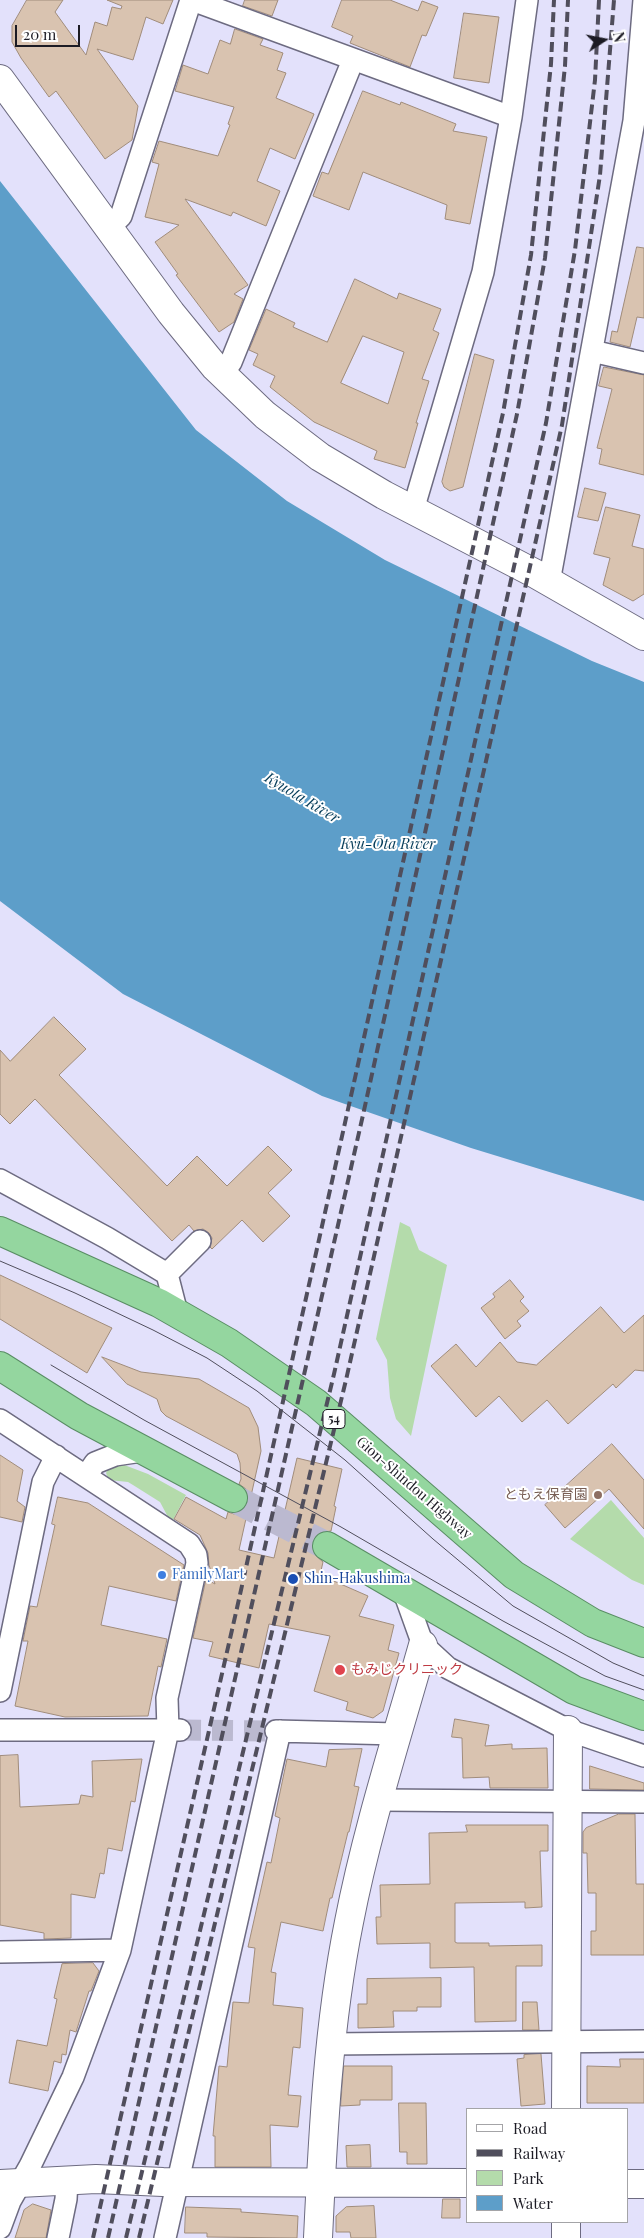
<!DOCTYPE html>
<meta charset="utf-8">
<style>
body{margin:0}
#map{position:relative;width:644px;height:2238px;overflow:hidden;background:#e3e1fb;font-family:"Playfair Display",serif}
canvas{display:block}
.legend{position:absolute;left:466px;top:2108px;width:162px;height:115px;box-sizing:border-box;background:#fff;border:1px solid #a4a4a7;margin:0;padding:6px 9px;list-style:none;font-size:15px;color:#1c1b24}
.legend li{display:flex;align-items:center;gap:10px;height:25px}
.legend b{width:25px;border:1px solid #a4a4a7}
.north{position:absolute;left:579px;top:15px;width:50px;height:50px;-webkit-text-stroke:4px #fff;paint-order:stroke;rotate:79deg;font-size:14px;font-weight:700;line-height:20px;text-align:center;color:#1c1b24}
.north::after{content:'';display:block;margin:auto;width:18px;height:22px;background:#1c1b24;clip-path:polygon(50% 0,100% 100%,50% 72%,0 100%)}
.scale{position:absolute;left:15px;top:25px;width:65px;height:22px;box-sizing:border-box;border:2px solid #1c1b24;border-top:0;padding-left:6px;font-size:15px;line-height:18px;white-space:nowrap;color:#1c1b24;-webkit-text-stroke:4px #fff;paint-order:stroke}
</style>
<div id="map">
<canvas width="644" height="2238"></canvas>
<ul class="legend">
<li><b style="height:6px;background:#fff"></b>Road</li>
<li><b style="height:6px;background:#504e5c"></b>Railway</li>
<li><b style="height:14px;background:#b4dbab"></b>Park</li>
<li><b style="height:14px;background:#5d9ec9"></b>Water</li>
</ul>
<div class="north">N</div>
<div class="scale">20 m</div>
</div>
<script>
const c = document.querySelector('canvas').getContext('2d');
c.lineJoin = 'round';
function fillPath(path, color) { c.fillStyle = color; c.fill(path, 'evenodd'); }
function strokePath(path, color, width, dash) { c.strokeStyle = color; c.lineWidth = width; c.lineCap = dash ? 'butt' : 'round'; c.setLineDash(dash || []); c.stroke(path); }
function drawText(font, color, halo, rows, align = 'center') {
  c.font = font + ' "Playfair Display","Noto Sans JP",serif'; c.lineWidth = 4; c.setLineDash([]); c.textBaseline = 'middle'; c.strokeStyle = halo; c.fillStyle = color; for (const [text, x, y, turn = 0] of rows) {
    c.save(); c.translate(x, y); c.rotate((+turn || 0) * Math.PI / 180); c.textAlign = isNaN(turn) ? turn : align; if (halo) c.strokeText(text, 0, 0); c.fillText(text, 0, 0); c.restore();
  }
}
fillPath(new Path2D(`
 M 400,1222 L 410,1227 L 419,1250 L 447,1265 L 411,1436 L 396,1419 L 390,1398 L 387,1360 L 376,1339 Z
 M 119,1463 L 148,1474 L 186,1495 L 173,1520 L 168,1517 L 160,1502 L 133,1485 L 128,1482 L 109,1480 L 106,1473 L 109,1467 Z
 M 611,1500 L 644,1538 L 644,1585 L 632,1580 L 570,1539 Z`), '#b4dbab');
fillPath(new Path2D(`
 M 0,181 L 196,430 L 287,501 L 385,560 L 592,661 L 644,682 L 644,1201 L 471,1148 L 322,1096 L 123,994 L 0,901 Z`), '#5d9ec9');
const building = new Path2D(`
 M 27,0 L 63,0 L 55,12 L 86,55 L 95,22 L 107,26 L 112,7 L 121,9 L 122,6 L 107,0 L 173,0 L 163,24 L 146,17 L 133,60 L 97,49 L 138,106 L 132,140 L 105,159 L 56,91 L 49,97 L 21,58 L 12,42 L 12,26 Z
 M 245,0 L 278,0 L 272,16 L 243,6 Z
 M 342,0 L 390,0 L 418,11 L 422,1 L 438,7 L 426,36 L 422,35 L 410,67 L 350,43 L 353,36 L 332,27 Z
 M 464,13 L 499,17 L 489,83 L 454,78 Z
 M 235,29 L 263,39 L 260,45 L 283,53 L 277,70 L 286,73 L 276,98 L 314,114 L 295,159 L 270,148 L 257,181 L 280,191 L 266,226 L 233,212 L 231,216 L 185,199 L 248,285 L 234,294 L 243,299 L 234,322 L 219,332 L 176,275 L 178,274 L 155,242 L 179,225 L 145,217 L 159,164 L 152,162 L 159,141 L 218,156 L 230,125 L 228,124 L 234,107 L 175,91 L 183,65 L 208,74 L 220,40 L 230,44 Z
 M 363,91 L 400,105 L 401,102 L 456,124 L 453,131 L 487,137 L 470,224 L 445,219 L 447,205 L 363,172 L 349,210 L 313,196 L 322,172 L 328,174 Z
 M 637,247 L 644,248 L 644,318 L 637,317 L 630,347 L 610,342 L 612,331 L 617,332 Z
 M 355,279 L 397,299 L 399,293 L 441,309 L 433,330 L 439,333 L 422,379 L 429,381 L 416,423 L 418,423 L 405,468 L 374,459 L 377,451 L 314,422 L 270,387 L 275,376 L 253,365 L 258,354 L 249,350 L 266,309 L 295,323 L 293,327 L 327,342 ZM 363,336 L 404,352 L 388,404 L 341,383 Z
 M 475,354 L 494,360 L 463,487 L 450,491 L 444,487 L 442,482 Z
 M 604,367 L 644,375 L 644,475 L 599,464 L 602,449 L 597,448 L 612,389 L 599,386 Z
 M 585,488 L 606,493 L 598,521 L 578,517 Z
 M 606,507 L 640,515 L 632,546 L 644,549 L 644,594 L 633,601 L 603,585 L 610,558 L 594,554 Z
 M 54,1017 L 86,1049 L 59,1075 L 167,1186 L 197,1156 L 227,1186 L 268,1146 L 292,1170 L 268,1193 L 290,1216 L 263,1242 L 242,1220 L 212,1249 L 210,1247 L 212,1238 L 209,1233 L 203,1229 L 194,1231 L 189,1225 L 172,1241 L 35,1099 L 10,1124 L 0,1114 L 0,1050 L 10,1061 Z
 M 0,1275 L 112,1328 L 87,1373 L 0,1319 Z
 M 510,1280 L 524,1297 L 520,1301 L 529,1311 L 517,1321 L 521,1326 L 505,1339 L 481,1308 L 495,1297 L 493,1294 Z
 M 601,1307 L 624,1333 L 644,1315 L 644,1371 L 635,1370 L 616,1388 L 613,1384 L 568,1424 L 547,1400 L 522,1422 L 499,1396 L 476,1417 L 431,1366 L 456,1344 L 476,1367 L 500,1342 L 517,1362 L 536,1365 Z
 M 102,1357 L 141,1372 L 199,1379 L 249,1408 L 258,1427 L 261,1451 L 239,1550 L 274,1558 L 297,1458 L 342,1469 L 334,1506 L 336,1507 L 331,1531 L 319,1533 L 313,1539 L 311,1546 L 314,1554 L 323,1562 L 320,1575 L 368,1596 L 359,1616 L 394,1625 L 388,1650 L 399,1653 L 383,1711 L 373,1718 L 346,1710 L 348,1702 L 314,1691 L 330,1636 L 269,1624 L 259,1668 L 209,1656 L 213,1642 L 193,1638 L 206,1579 L 215,1584 L 209,1565 L 208,1553 L 200,1535 L 174,1519 L 186,1497 L 226,1519 L 228,1512 L 234,1514 L 242,1511 L 247,1506 L 249,1498 L 246,1489 L 239,1484 L 241,1479 L 240,1463 L 237,1454 L 166,1416 L 161,1411 L 157,1399 L 127,1384 Z
 M 612,1444 L 644,1480 L 644,1529 L 609,1489 L 565,1528 L 545,1505 Z
 M 0,1455 L 23,1470 L 17,1501 L 25,1507 L 22,1522 L 0,1517 Z
 M 58,1497 L 88,1503 L 184,1565 L 176,1601 L 109,1586 L 101,1625 L 167,1639 L 161,1667 L 158,1666 L 148,1716 L 65,1717 L 15,1706 L 28,1641 L 23,1641 L 30,1606 L 37,1607 L 55,1525 L 52,1524 Z
 M 455,1719 L 489,1725 L 485,1746 L 512,1744 L 512,1749 L 547,1748 L 548,1788 L 490,1788 L 489,1777 L 463,1778 L 462,1738 L 452,1737 Z
 M 362,1749 L 354,1786 L 359,1787 L 349,1832 L 348,1832 L 332,1898 L 330,1898 L 323,1931 L 281,1922 L 271,1972 L 276,1973 L 273,2005 L 303,2008 L 300,2048 L 293,2047 L 288,2095 L 301,2096 L 298,2127 L 270,2125 L 271,2167 L 215,2167 L 215,2136 L 213,2136 L 219,2066 L 227,2067 L 233,2002 L 249,2003 L 255,1948 L 248,1947 L 267,1862 L 271,1863 L 280,1818 L 275,1816 L 287,1759 L 326,1767 L 329,1750 Z
 M 18,1755 L 20,1807 L 79,1804 L 81,1795 L 93,1797 L 92,1761 L 142,1759 L 135,1802 L 131,1801 L 122,1851 L 108,1848 L 104,1874 L 100,1873 L 95,1898 L 71,1894 L 71,1938 L 44,1939 L 44,1933 L 0,1925 L 0,1756 Z
 M 590,1766 L 644,1783 L 644,1790 L 590,1789 Z
 M 619,1814 L 635,1814 L 636,1884 L 644,1884 L 644,1955 L 591,1955 L 591,1931 L 596,1931 L 596,1893 L 588,1893 L 587,1853 L 583,1853 L 583,1832 L 586,1828 Z
 M 466,1825 L 548,1825 L 548,1851 L 540,1851 L 542,1907 L 525,1908 L 525,1902 L 455,1903 L 455,1942 L 457,1943 L 489,1943 L 489,1946 L 542,1945 L 542,1966 L 516,1966 L 516,2021 L 475,2022 L 474,1967 L 430,1968 L 430,1943 L 377,1944 L 376,1917 L 381,1917 L 380,1885 L 430,1884 L 429,1833 L 467,1832 Z
 M 93,1963 L 99,1971 L 91,1991 L 89,1991 L 76,2032 L 70,2030 L 66,2055 L 62,2054 L 61,2063 L 54,2061 L 48,2091 L 9,2083 L 17,2040 L 47,2046 L 57,1999 L 54,1998 L 62,1964 Z
 M 441,1978 L 441,2007 L 417,2007 L 417,2011 L 393,2011 L 394,2027 L 358,2028 L 358,2004 L 367,2004 L 367,1979 Z
 M 523,2002 L 537,2002 L 539,2030 L 523,2030 Z
 M 541,2054 L 545,2104 L 521,2106 L 517,2059 L 524,2058 L 524,2055 Z
 M 620,2059 L 644,2059 L 644,2103 L 587,2103 L 587,2066 L 620,2067 Z
 M 344,2066 L 392,2066 L 392,2100 L 360,2100 L 360,2105 L 341,2106 Z
 M 399,2103 L 426,2103 L 427,2164 L 407,2164 L 407,2152 L 400,2152 Z
 M 370,2145 L 371,2167 L 347,2167 L 346,2146 Z
 M 443,2199 L 460,2199 L 460,2218 L 442,2218 Z
 M 33,2204 L 51,2210 L 46,2238 L 15,2238 L 24,2210 Z
 M 374,2206 L 376,2238 L 351,2238 L 350,2232 L 336,2232 L 336,2216 L 346,2207 Z
 M 186,2207 L 241,2209 L 241,2212 L 298,2216 L 297,2238 L 207,2237 L 207,2233 L 185,2233 Z`);
fillPath(building, '#d9c3b0');
strokePath(building, '#a08c7b', 1);
strokePath(new Path2D(`
 M 180,1730 L 276,1731`), '#bbb9d0', 21, [21, 11]);
strokePath(new Path2D(`
 M 233,1498 L 327,1546`), '#bbb9d0', 28, [28, 14]);
const minor = new Path2D(`
 M 192,0 L 511,117
 M 109,228 L 121,216 L 191,0
 M 592,351 L 644,363
 M 223,374 L 231,362 L 353,60
 M 413,510 L 483,272 L 511,117 L 527,0
 M 549,582 L 634,121 L 644,0
 M 0,1180 L 107,1238 L 167,1274 L 177,1313
 M 167,1274 L 200,1241
 M 0,1420 L 189,1544 L 196,1555 L 197,1563 L 167,1698 L 168,1730 L 120,1950 L 73,2077 L 30,2166 L 10,2201 L 0,2228
 M 86,1476 L 95,1463 L 115,1455 L 142,1451
 M 404,1592 L 423,1645 L 448,1668 L 568,1730 L 644,1756
 M 0,1691 L 43,1482 L 56,1456
 M 0,1730 L 180,1730
 M 276,1731 L 397,1734
 M 379,1800 L 644,1802
 M 0,1952 L 120,1950
 M 329,2044 L 644,2041
 M 58,2238 L 66,2199 L 67,2181
 M 165,2238 L 280,1731`);
const tertiary = new Path2D(`
 M 0,79 L 171,313 L 215,367 L 265,415 L 320,457 L 384,495 L 534,573 L 644,636
 M 566,2109 L 568,1730
 M 0,2184 L 96,2179 L 163,2182 L 468,2183
 M 628,2184 L 644,2184
 M 566,2222 L 566,2238
 M 318,2238 C 323,2132 328,2027 349,1922 C 367,1829 397,1737 423,1645`);
const trunk = new Path2D(`
 M 0,1231 L 159,1303 L 229,1343 L 316,1403 L 514,1575 L 593,1623 L 644,1643
 M 0,1366 L 79,1416 L 233,1498
 M 327,1546 L 574,1690 L 644,1716`);
strokePath(minor, '#6d6b81', 24);
strokePath(tertiary, '#6d6b81', 30);
strokePath(trunk, '#598d64', 30);
strokePath(minor, '#fff', 21);
strokePath(tertiary, '#fff', 28);
strokePath(trunk, '#94d69f', 28);
strokePath(new Path2D(`
 M 0,1261 L 75,1293 L 153,1330 L 207,1358 L 257,1391 L 345,1460 L 433,1539 L 513,1606 L 613,1663 L 644,1676
 M 51,1365 L 144,1420 L 341,1527 L 503,1621 L 605,1676 L 644,1690`), '#504e5c', 1);
strokePath(new Path2D(`
 M 93,2238 L 237,1608 L 503,413 L 531,255 L 551,64 L 554,0
 M 108,2238 L 363,1115 L 517,414 L 545,258 L 565,66 L 568,0
 M 126,2238 L 334,1374 L 546,423 L 575,250 L 595,80 L 599,0
 M 139,2238 L 346,1380 L 562,425 L 600,175 L 614,0`), '#504e5c', 4, [10, 5]);
for (const [x, y, r, color] of [
 [598,1495,5,"#8d6e63"],
 [162,1575,5,"#3f7fe0"],
 [293,1579,6,"#1a4fb4"],
 [340,1670,6,"#e0444e"]
]) { const dot = new Path2D(); dot.arc(x, y, r, 0, 2 * Math.PI); c.fillStyle = color; c.fill(dot); strokePath(dot, '#fff', 2); }
for (const [x, y, w] of [
 [334,1419,22]
]) { const box = new Path2D(); box.roundRect(x - w / 2, y - 9.5, w, 19, 4); c.fillStyle = '#fff'; c.fill(box); strokePath(box, '#1c1b24', 1); }
drawText('bold 12px', '#1c1b24', null, [
 ["54",334,1419]
]);
drawText('14px', '#1c1b24', '#fff', [
 ["Gion-Shindou Highway",414,1488,41]
]);
drawText('14px', '#785e54', '#fff', [
 ["ともえ保育園",588,1495]
], 'right');
drawText('14px', '#366cbe', '#fff', [
 ["FamilyMart",172,1575]
], 'left');
drawText('14px', '#164399', '#fff', [
 ["Shin-Hakushima",304,1579]
], 'left');
drawText('14px', '#be3a42', '#fff', [
 ["もみじクリニック",351,1670]
], 'left');
drawText('italic 15px', '#073e5b', '#fff', [
 ["Kyuota River",302,798,31],
 ["Kyū-Ōta River",388,844]
]);
</script>
